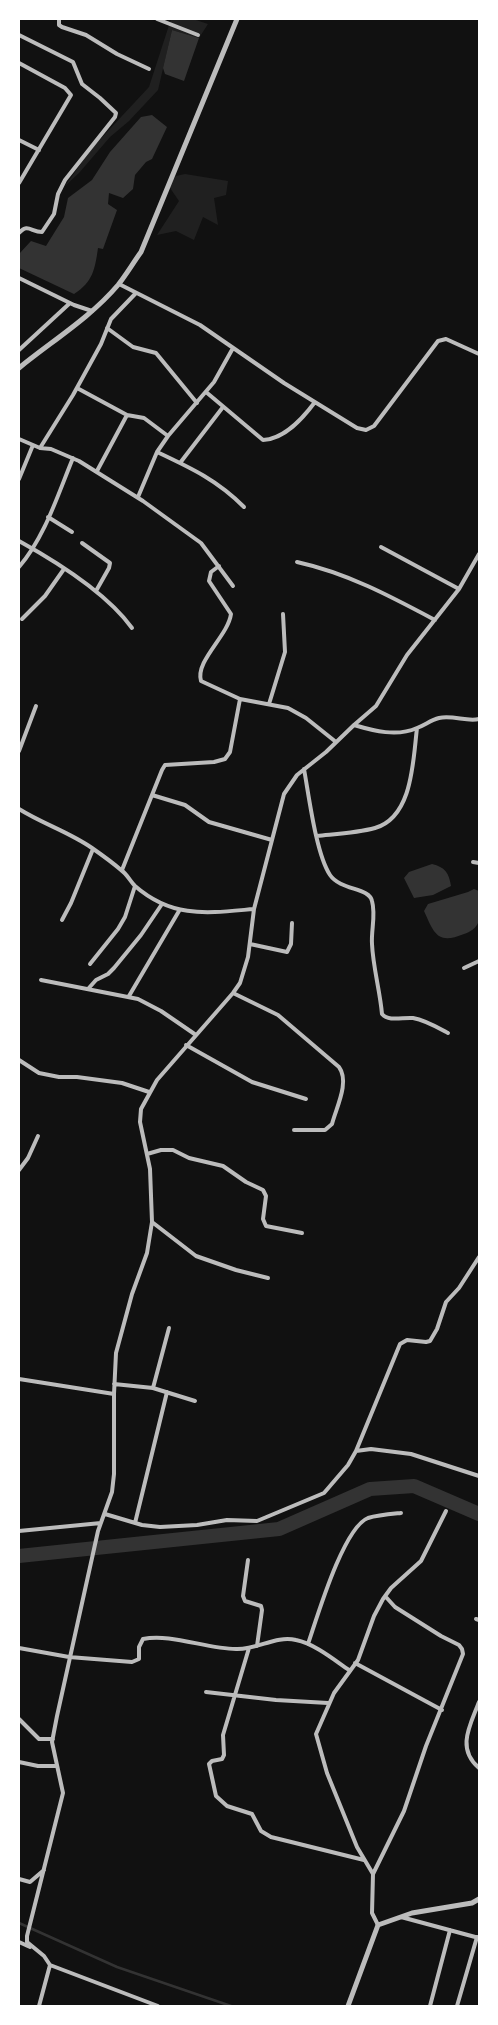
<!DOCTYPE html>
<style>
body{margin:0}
#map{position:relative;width:498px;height:2025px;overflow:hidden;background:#111;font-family:Jost,sans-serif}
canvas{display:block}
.frame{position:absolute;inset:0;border:20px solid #fff;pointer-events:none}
</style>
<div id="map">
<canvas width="498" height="2025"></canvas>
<div class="frame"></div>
</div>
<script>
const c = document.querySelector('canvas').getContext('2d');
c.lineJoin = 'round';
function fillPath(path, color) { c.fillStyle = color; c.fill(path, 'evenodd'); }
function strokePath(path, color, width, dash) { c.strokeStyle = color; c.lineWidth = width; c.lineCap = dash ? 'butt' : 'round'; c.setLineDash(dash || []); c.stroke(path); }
fillPath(new Path2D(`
 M 171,19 L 193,19 L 208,24 L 199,38 L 172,30 L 158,90 L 129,121 L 110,137 L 79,173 L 65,186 L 93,147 L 149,87 Z
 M 185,174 L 228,181 L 226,195 L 214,198 L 218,225 L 203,217 L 194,240 L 176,231 L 157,235 L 179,201 L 168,185 L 176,176 Z`), '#202020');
fillPath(new Path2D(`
 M 172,30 L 199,38 L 184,81 L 165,74 L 163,68 Z
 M 152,115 L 167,127 L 152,159 L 146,162 L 135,175 L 133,189 L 123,198 L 109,193 L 108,204 L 117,210 L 103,249 L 98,248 C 95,269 93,282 74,294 L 19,268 L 19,254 L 31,241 L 46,246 L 64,217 L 68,198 L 92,180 L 110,152 L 141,117 Z
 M 432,864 C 445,867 449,873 451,886 L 433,895 L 414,898 L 404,878 L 409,872 Z
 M 474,889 L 479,891 C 479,900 482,915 478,923 C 476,928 470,932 464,934 C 437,945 434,933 424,911 L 428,904 L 468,892 Z`), '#333');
strokePath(new Path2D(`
 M 19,1923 L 117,1967 L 231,2006`), '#333', 2.5);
strokePath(new Path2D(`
 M 19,1556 L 279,1529 L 370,1489 L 414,1486 L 479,1514`), '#333', 14);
strokePath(new Path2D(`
 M 59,19 L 59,25 L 62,27 L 86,35 L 117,54 L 149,69
 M 157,19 L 198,35
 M 19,35 L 73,62 L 82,84 L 100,98 L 116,113 L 115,117 L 65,180 L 58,194 L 54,214 L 42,232 C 31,232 28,223 19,233
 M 19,63 L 65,88 L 71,95 L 19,183
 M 19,140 L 39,150
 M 19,278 L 74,305 L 92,311
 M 119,284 L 200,325 L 284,383 L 357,428 L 366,430 L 374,426 L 438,341 L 446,339 L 479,354
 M 107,328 L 133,347 L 156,353 L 197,403
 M 19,350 L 70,303
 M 77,388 L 127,415 L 144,418 L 168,436
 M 206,392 L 263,440 C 285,439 303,418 315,402
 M 19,439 L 40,448 L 51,449 L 79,461 L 143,501 L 201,543 L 233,586
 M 40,448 L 73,395 L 101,344 L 111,319 L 136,293
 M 157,452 C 191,468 217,480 244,507
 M 180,463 L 223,407
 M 97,471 L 127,415
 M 19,479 L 33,445
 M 138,497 L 157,452 L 168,436 L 214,382 L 233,348
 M 48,517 L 72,532
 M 19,541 C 57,562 106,592 132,628
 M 82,543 L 110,563 L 109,568 L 96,591
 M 381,547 L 459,589
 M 297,562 C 347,573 390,596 435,620
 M 219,566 L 211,572 L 209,581 L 231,614 C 228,636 195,661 201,681 L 240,699 L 288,708 L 306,718 L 336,742
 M 19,567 C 45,537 58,494 73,458
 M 22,619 L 45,596 L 64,569
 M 269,704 L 285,652 L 283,614
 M 354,725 C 374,731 397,737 417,728 C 425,725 431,720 439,718 C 453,715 467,722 479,719
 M 19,751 L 36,706
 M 304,769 C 309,796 316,854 330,875 C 341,891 369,887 372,901 C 376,915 371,930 372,944 C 373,967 380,991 382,1014 C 389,1022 403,1017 413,1018 C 425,1020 437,1027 448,1033
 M 152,795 L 185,805 L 209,822 L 272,840
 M 19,809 C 43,824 69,832 92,848 C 102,855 112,862 121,870 C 127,874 130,881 135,886 C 173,919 208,913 254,909
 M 317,836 C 336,834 357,833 375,828 C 413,817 413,760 417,728
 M 473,862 L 479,863
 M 122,870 L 162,770 L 165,765 L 214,762 L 225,759 L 230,752 L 240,699
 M 62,920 L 71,903 L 93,849
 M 250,944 L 287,952 L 291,944 L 292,923
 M 90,964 L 118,929 L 125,917 L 135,886
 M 464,968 L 479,961
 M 41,980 L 138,999 L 161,1011 L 196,1035
 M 88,989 L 96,980 L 108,974 L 114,968 L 141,935 L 162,904
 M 233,993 L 278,1015 L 339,1067 C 350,1082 336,1108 332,1124 L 325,1130 L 294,1130
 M 129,996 L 179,911
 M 186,1045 L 252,1082 L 306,1099
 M 19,1060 L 39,1073 L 59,1077 L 77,1077 L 122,1083 L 149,1092
 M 147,1154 L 161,1150 L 173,1150 L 189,1158 L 223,1166 L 246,1182 L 263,1190 L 266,1196 L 263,1219 L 266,1226 L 302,1233
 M 19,1170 L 28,1158 L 38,1136
 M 152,1222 L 196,1256 L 236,1270 L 268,1278
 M 19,1379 L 114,1394
 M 114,1384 L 153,1388 L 195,1401
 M 153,1388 L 169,1328
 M 356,1451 L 371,1449 L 411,1454 L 479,1476
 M 105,1514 L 142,1525 L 160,1527 L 197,1525 L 227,1520 L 257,1521 L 324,1493 L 348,1465 L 356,1451 L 400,1344 L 407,1340 L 426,1342 L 430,1341 L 437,1329 L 446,1302 L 459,1288 L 479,1257
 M 135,1523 L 167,1392
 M 19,1531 L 101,1523
 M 248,1560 L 243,1596 L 245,1601 L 261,1606 L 262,1610 L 257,1646
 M 476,1619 L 479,1620
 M 308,1644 C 317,1618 343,1528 368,1518 C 378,1515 391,1514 401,1513
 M 19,1648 L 69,1657 L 132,1662 L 139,1659 L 139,1647 L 143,1639 C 170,1633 207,1649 236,1649 C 257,1650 276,1635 296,1640 C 315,1644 333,1659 349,1670
 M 249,1648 L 223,1735 L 224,1755 L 222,1759 L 212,1761 L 209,1764 L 216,1796 L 227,1806 L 252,1814 L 261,1831 L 271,1837 L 364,1860
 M 355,1663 L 442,1710
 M 206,1692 L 276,1700 L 328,1703
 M 479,1702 C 470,1726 456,1748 479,1768
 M 19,1719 L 39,1739 L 53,1739
 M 19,1762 L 38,1766 L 57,1766
 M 373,1874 L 357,1847 L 327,1773 L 316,1734 L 334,1693 L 358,1660 L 374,1616 L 383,1599 L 391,1588 L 421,1561 L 446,1511
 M 19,1879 L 30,1882 L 44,1870
 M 401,1917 L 479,1938
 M 378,1925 L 372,1913 L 373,1874 L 404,1811 L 426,1746 L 463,1654 L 462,1649 L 459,1645 L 441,1636 L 395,1607 L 385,1596
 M 19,1942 L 30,1947
 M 50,1965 L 158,2006
 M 39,2006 L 50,1965 L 44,1956 L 27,1942 L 27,1936 L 63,1793 L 52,1742 L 57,1716 L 98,1531 L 112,1492 L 114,1474 L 114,1394 L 116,1353 L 132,1294 L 147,1253 L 152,1222 L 150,1169 L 140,1122 L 141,1109 L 157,1080 L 233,993 L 240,983 L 248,957 L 254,909 L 284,794 L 297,775 L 326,752 L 354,725 L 376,706 L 407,655 L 459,589 L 479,554
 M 430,2006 L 450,1930
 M 457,2006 L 477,1937`), '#bcbcbc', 4);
strokePath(new Path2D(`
 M 19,368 C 52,341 90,318 118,285 C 126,275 133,263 141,252 L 237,19
 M 348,2006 L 378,1925 L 412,1913 L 472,1903 L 479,1899`), '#bcbcbc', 5);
</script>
